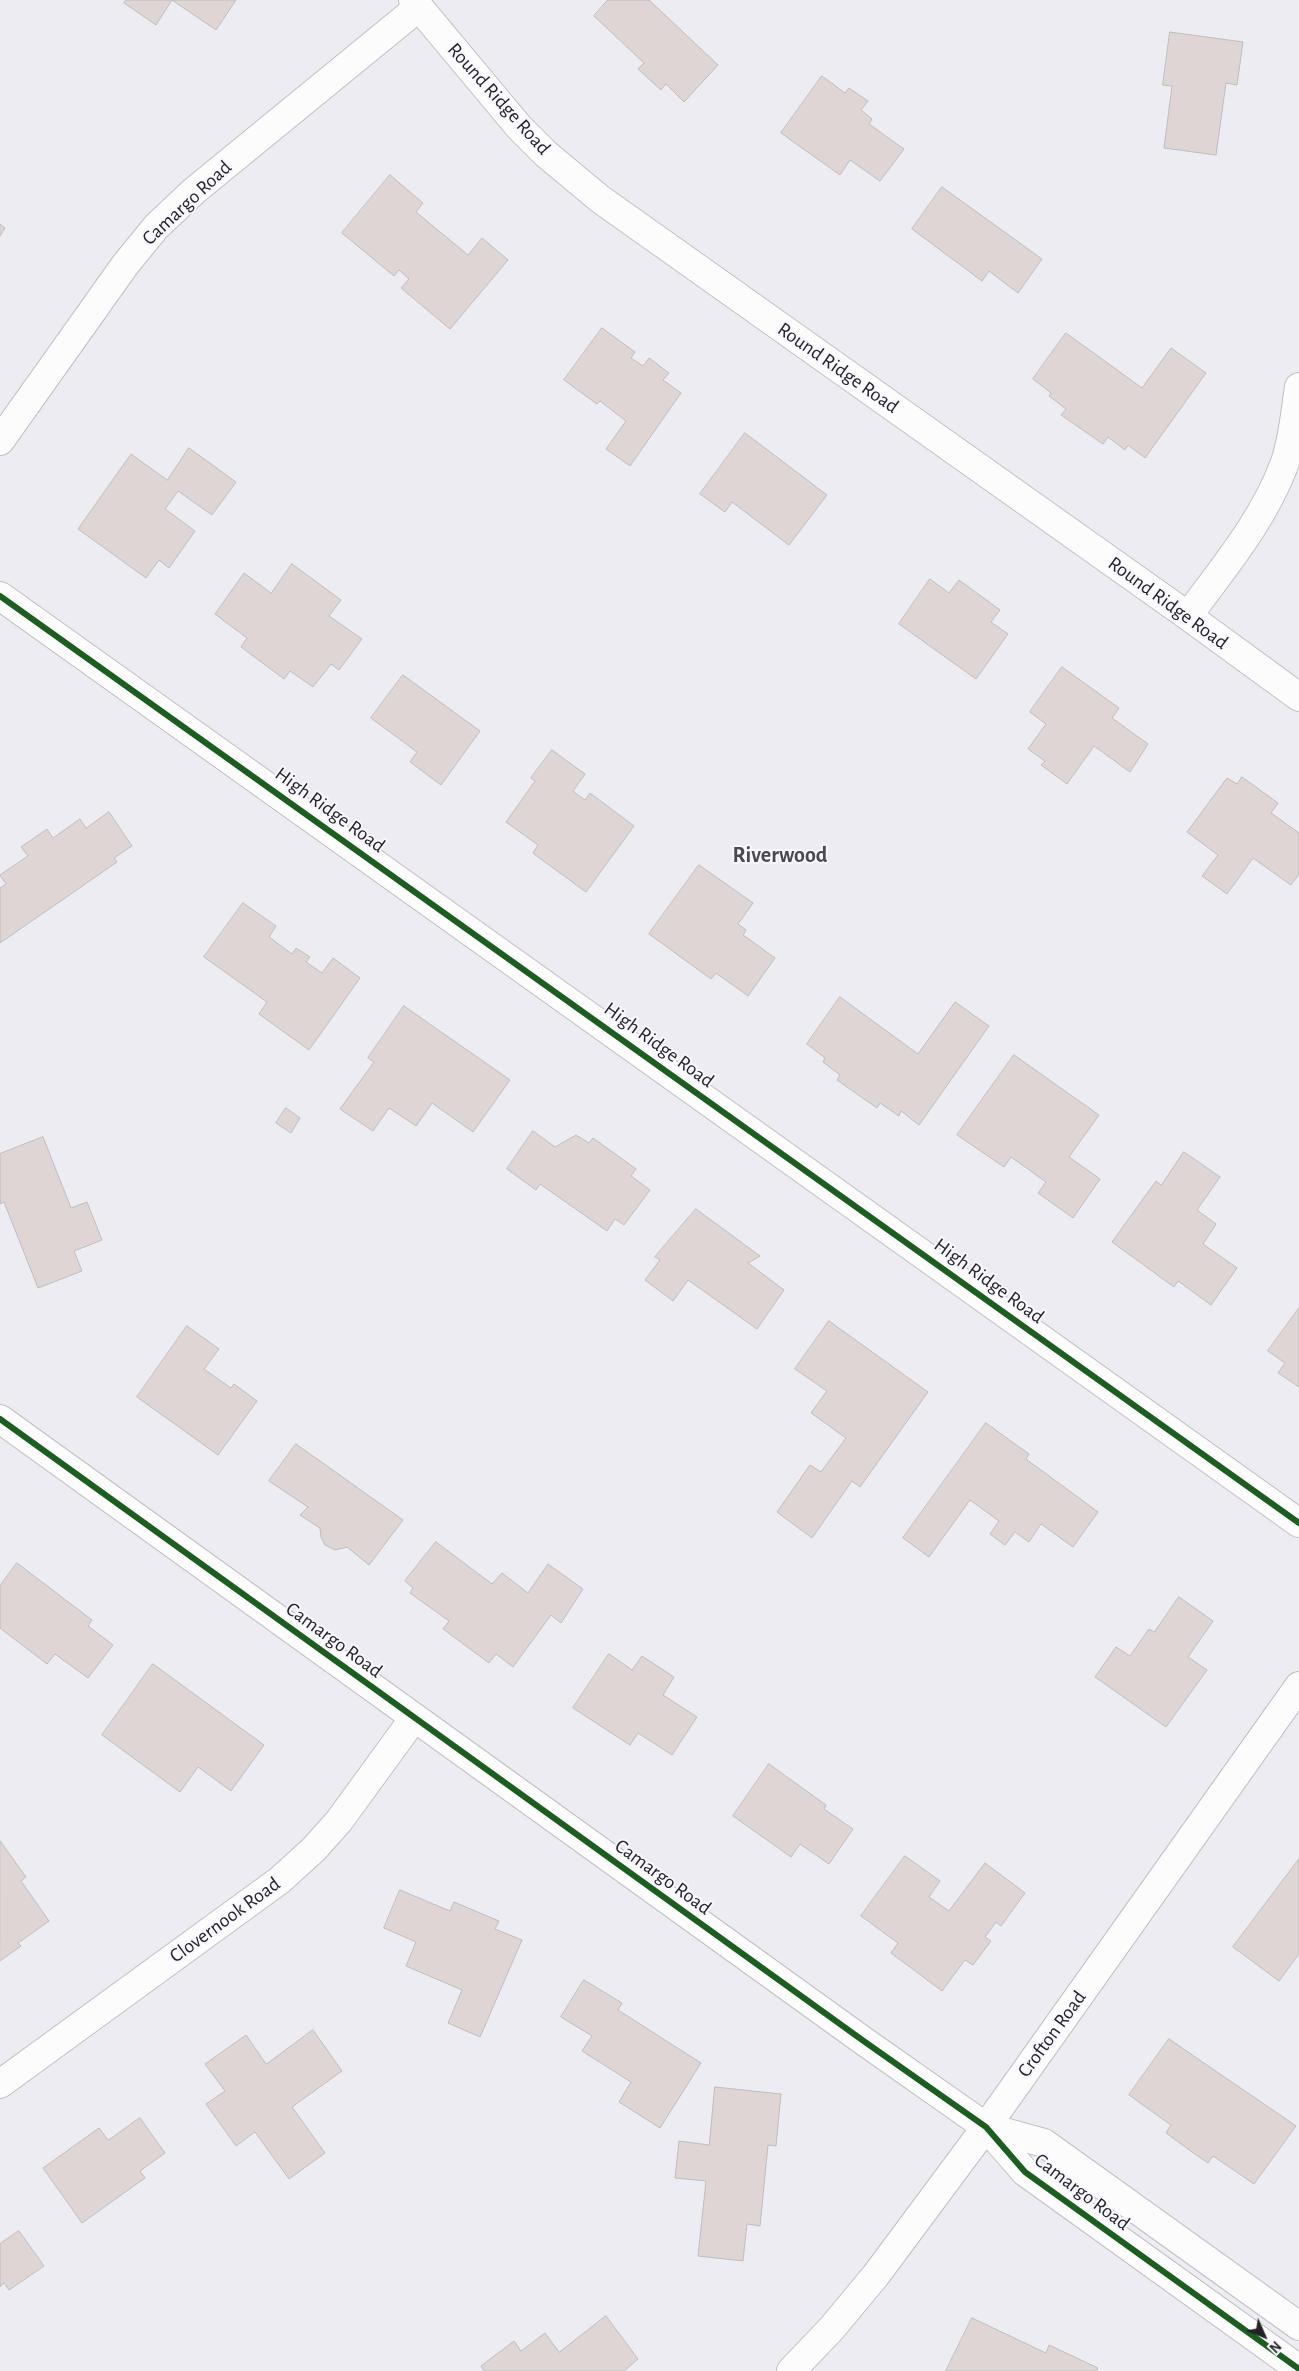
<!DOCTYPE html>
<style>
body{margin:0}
#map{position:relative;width:1299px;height:2371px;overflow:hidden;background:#ececf2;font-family:"Alegreya Sans",sans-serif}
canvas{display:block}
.north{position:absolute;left:1239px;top:2311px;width:50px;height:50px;-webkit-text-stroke:4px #f8f7fe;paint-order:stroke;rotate:134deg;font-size:14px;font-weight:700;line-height:20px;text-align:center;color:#232226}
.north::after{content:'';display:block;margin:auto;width:18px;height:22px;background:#232226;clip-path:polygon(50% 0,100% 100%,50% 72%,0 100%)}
</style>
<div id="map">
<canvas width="1299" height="2371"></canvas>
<div class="north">N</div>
</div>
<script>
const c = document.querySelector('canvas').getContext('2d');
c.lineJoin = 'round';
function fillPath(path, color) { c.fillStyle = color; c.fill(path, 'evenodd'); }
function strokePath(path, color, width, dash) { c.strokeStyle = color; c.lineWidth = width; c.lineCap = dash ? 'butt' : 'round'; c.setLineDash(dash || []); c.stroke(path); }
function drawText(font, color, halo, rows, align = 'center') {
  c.font = font + ' "Alegreya Sans",sans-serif'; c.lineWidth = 4; c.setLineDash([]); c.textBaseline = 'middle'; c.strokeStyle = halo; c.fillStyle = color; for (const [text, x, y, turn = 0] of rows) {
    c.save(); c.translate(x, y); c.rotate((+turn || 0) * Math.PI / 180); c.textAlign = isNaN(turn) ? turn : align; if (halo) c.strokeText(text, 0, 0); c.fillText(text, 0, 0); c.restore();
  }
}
const building = new Path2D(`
 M 126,0 L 236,0 L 216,30 L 172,0 L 156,25 L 124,3 Z
 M 608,0 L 649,0 L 718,65 L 684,102 L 666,84 L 661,90 L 638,69 L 644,63 L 594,16 Z
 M 1170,32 L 1243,42 L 1237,85 L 1226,83 L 1216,155 L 1164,148 L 1172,86 L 1163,85 Z
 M 822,76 L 845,93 L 849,88 L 868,101 L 861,110 L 872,119 L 869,124 L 904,149 L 880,181 L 850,160 L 840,175 L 781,133 Z
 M 390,175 L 423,203 L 416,212 L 468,255 L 482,238 L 508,260 L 450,329 L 401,288 L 409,279 L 399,270 L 394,276 L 342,233 Z
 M 942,187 L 1042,259 L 1018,293 L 989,271 L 982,281 L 912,229 Z
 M 0,224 L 5,228 L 0,236 Z
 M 602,328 L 635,352 L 631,358 L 643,366 L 649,358 L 669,373 L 663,380 L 681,393 L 630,466 L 606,449 L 626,421 L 600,401 L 597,404 L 564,380 Z
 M 1066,333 L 1142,388 L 1171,348 L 1206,373 L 1145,458 L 1128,445 L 1125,450 L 1108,437 L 1103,444 L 1061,415 L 1066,409 L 1049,396 L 1051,393 L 1033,379 Z
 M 745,433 L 827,495 L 789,545 L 732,502 L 725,512 L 700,494 Z
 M 189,448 L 236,482 L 212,515 L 178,491 L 165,509 L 195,531 L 169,568 L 159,560 L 146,578 L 78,529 L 131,454 L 167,480 Z
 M 292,564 L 341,600 L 329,616 L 362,639 L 339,670 L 331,664 L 313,687 L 290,671 L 284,679 L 241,647 L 247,638 L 215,614 L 244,573 L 271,593 Z
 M 930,579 L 949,593 L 959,580 L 1000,610 L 991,622 L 1008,634 L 976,679 L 899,624 Z
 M 1062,667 L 1119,708 L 1112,718 L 1148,744 L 1130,772 L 1094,746 L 1067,784 L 1041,765 L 1045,761 L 1028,749 L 1046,724 L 1030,712 Z
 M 403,675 L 480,731 L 441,785 L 410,762 L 417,752 L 371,718 Z
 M 552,750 L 585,774 L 573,791 L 574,792 L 585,800 L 590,793 L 634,826 L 586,892 L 534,854 L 533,853 L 538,845 L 506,822 L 535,781 L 531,778 Z
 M 1242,777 L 1278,803 L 1271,813 L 1299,833 L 1299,874 L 1291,885 L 1253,858 L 1227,894 L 1202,876 L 1218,855 L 1187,832 L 1227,778 L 1237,784 Z
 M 109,812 L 132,846 L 114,858 L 117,862 L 0,943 L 0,888 L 6,884 L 0,875 L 28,856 L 21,847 L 47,829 L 53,838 L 80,819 L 86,828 Z
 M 699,865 L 753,903 L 738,924 L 746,930 L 743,935 L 775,958 L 748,996 L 716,973 L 711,979 L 649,934 Z
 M 243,903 L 276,926 L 269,937 L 292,954 L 296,948 L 310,957 L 306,962 L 322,973 L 333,958 L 360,978 L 309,1050 L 259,1014 L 267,1002 L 204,957 Z
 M 840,997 L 918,1054 L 955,1002 L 989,1026 L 919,1125 L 901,1111 L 899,1116 L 880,1103 L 877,1108 L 837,1080 L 840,1075 L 823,1062 L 825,1058 L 807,1044 Z
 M 404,1006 L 510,1080 L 473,1132 L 432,1103 L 416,1126 L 389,1108 L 373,1131 L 340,1109 L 374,1062 L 368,1058 Z
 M 1014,1055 L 1099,1115 L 1069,1157 L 1100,1179 L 1073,1218 L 1038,1193 L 1046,1182 L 1011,1157 L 1004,1167 L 957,1135 Z
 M 286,1108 L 300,1118 L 291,1133 L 276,1123 Z
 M 533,1131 L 555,1147 L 576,1135 L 589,1143 L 593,1138 L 636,1169 L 631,1176 L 650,1190 L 624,1225 L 615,1219 L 607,1231 L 540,1184 L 536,1190 L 507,1169 Z
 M 43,1137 L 71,1208 L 87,1202 L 102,1240 L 74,1251 L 82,1271 L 38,1288 L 4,1202 L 0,1204 L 0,1154 Z
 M 1184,1152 L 1220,1177 L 1197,1210 L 1216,1224 L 1203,1244 L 1237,1268 L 1211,1305 L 1178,1281 L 1174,1287 L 1112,1242 L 1156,1181 L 1161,1185 Z
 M 696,1209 L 760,1256 L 748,1263 L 784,1290 L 757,1329 L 688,1280 L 673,1301 L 645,1280 L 660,1260 L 655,1257 Z
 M 1299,1308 L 1299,1387 L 1278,1373 L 1285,1363 L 1268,1351 Z
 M 829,1321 L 928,1392 L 860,1487 L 852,1481 L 812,1538 L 777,1512 L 810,1465 L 821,1472 L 846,1438 L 811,1413 L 827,1391 L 795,1369 Z
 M 187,1326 L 219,1349 L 204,1369 L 231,1388 L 234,1384 L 257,1401 L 218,1455 L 137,1397 Z
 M 986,1423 L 1029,1454 L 1026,1459 L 1098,1512 L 1073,1547 L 1041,1524 L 1029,1542 L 1015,1532 L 1005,1545 L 990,1534 L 999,1521 L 970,1500 L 929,1557 L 903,1538 Z
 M 296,1444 L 403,1520 L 369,1565 L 347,1547 L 335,1550 L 325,1545 L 321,1537 L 320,1528 L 300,1515 L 308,1507 L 269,1481 Z
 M 436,1542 L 492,1584 L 502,1573 L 528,1593 L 548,1564 L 583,1589 L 561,1623 L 551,1615 L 513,1667 L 496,1654 L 489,1663 L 443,1629 L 449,1621 L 410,1593 L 413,1588 L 405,1581 Z
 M 17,1563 L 92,1620 L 88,1626 L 113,1645 L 88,1678 L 55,1654 L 47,1664 L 0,1628 L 0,1586 Z
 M 1179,1597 L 1213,1621 L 1188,1657 L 1207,1670 L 1166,1727 L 1095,1677 L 1116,1647 L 1130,1656 L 1149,1629 L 1154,1632 Z
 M 609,1654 L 632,1670 L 642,1656 L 674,1677 L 663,1695 L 697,1717 L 672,1755 L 638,1733 L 630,1745 L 573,1708 Z
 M 153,1664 L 264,1745 L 231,1791 L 198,1767 L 180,1792 L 102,1735 Z
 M 769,1764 L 826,1805 L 824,1809 L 853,1829 L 829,1864 L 800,1844 L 791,1857 L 733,1816 Z
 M 0,1841 L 26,1877 L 21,1881 L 49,1921 L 18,1943 L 21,1946 L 0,1961 Z
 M 905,1856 L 940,1881 L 929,1897 L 949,1911 L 985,1863 L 1025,1893 L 1001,1926 L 996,1922 L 985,1937 L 991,1941 L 973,1965 L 965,1960 L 942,1991 L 891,1953 L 898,1943 L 861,1916 Z
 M 1299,1859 L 1299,1954 L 1279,1981 L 1233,1947 Z
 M 400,1890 L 450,1911 L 454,1902 L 499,1921 L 495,1929 L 522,1940 L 480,2037 L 448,2023 L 462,1990 L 406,1966 L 416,1942 L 384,1928 Z
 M 584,1980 L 622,2003 L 618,2010 L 701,2063 L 660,2128 L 619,2102 L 631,2082 L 582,2051 L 592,2036 L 561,2017 Z
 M 313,2030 L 342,2071 L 292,2107 L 325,2153 L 289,2179 L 255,2132 L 236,2146 L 206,2104 L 225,2091 L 205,2064 L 246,2035 L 266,2064 Z
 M 1169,2039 L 1296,2126 L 1254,2184 L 1213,2156 L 1208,2163 L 1192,2152 L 1166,2133 L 1171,2125 L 1129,2095 Z
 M 715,2087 L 781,2094 L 776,2146 L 768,2145 L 760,2226 L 747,2224 L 743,2261 L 698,2256 L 706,2181 L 675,2178 L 679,2141 L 709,2145 Z
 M 140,2118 L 165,2153 L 140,2171 L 145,2178 L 82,2223 L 43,2168 L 99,2128 L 108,2140 Z
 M 19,2231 L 44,2266 L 9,2290 L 4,2283 L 0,2287 L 0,2244 Z
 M 606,2316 L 638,2359 L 624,2371 L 484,2371 L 481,2366 L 514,2341 L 521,2351 L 545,2333 L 559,2352 Z
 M 972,2318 L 1046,2353 L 1049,2345 L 1098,2368 L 1096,2371 L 946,2371 Z`);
fillPath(building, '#e0d5d5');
strokePath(building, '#bebcbd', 1);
const street = new Path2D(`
 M 413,0 L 519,127 L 546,154 L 600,199 L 1188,616 L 1299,697
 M 0,441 L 125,265 L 156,227 L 194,191 L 419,7
 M 0,596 L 1299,1523
 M 1188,616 C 1223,568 1263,521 1284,465 C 1293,441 1295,412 1299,387
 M 0,1419 L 865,2042 L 986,2127 L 1025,2172 L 1299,2369
 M 0,2084 L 280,1880 L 314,1849 L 339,1821 L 414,1718
 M 986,2127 L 1044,2143 L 1299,2326
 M 791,2371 L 832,2328 L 876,2275 L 986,2127 L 1299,1686`);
strokePath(street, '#c0c0c4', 30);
strokePath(street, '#fcfcfd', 28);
strokePath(new Path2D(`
 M 0,596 L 1299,1523
 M 0,1419 L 865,2042 L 986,2127 L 1025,2172 L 1299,2369`), '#1b5e20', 6);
drawText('20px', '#232226', '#f8f7fe', [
 ["Round Ridge Road",499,99,48],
 ["Camargo Road",187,203,-43],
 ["Round Ridge Road",838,368,35],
 ["Round Ridge Road",1168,603,36],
 ["High Ridge Road",330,810,36],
 ["High Ridge Road",659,1045,36],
 ["High Ridge Road",989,1281,36],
 ["Camargo Road",334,1640,36],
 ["Camargo Road",663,1877,36],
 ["Clovernook Road",225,1920,-36],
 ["Crofton Road",1052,2034,-54],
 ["Camargo Road",1082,2192,37]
]);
drawText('bold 22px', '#4a4953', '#f8f7fe', [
 ["Riverwood",780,855]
]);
</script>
